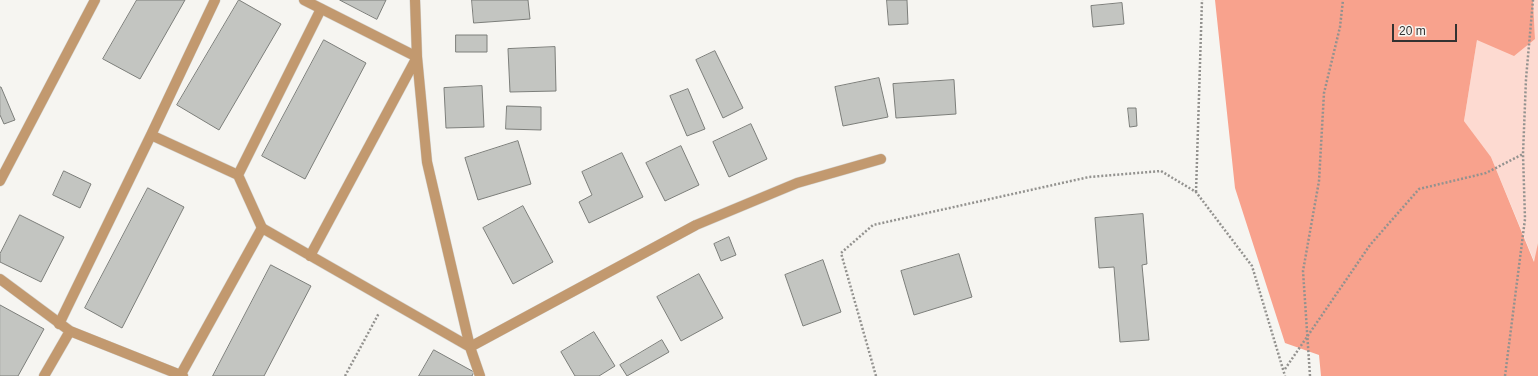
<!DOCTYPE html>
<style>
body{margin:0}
#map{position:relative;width:1538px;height:376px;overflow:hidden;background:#f6f5f1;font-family:Arial,sans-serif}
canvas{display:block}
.scale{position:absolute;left:1392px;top:24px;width:65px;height:18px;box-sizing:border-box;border:2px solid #333231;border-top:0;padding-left:5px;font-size:12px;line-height:14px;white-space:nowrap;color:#333231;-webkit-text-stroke:3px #f6f5f1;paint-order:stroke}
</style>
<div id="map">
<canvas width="1538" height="376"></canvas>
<div class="scale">20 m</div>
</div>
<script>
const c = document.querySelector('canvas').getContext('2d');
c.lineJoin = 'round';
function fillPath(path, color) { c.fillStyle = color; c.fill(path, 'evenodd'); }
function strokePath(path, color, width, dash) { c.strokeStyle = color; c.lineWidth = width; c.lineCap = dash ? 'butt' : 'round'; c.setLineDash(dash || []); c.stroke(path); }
fillPath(new Path2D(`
 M 1533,0 L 1538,0 L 1538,243 L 1535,263 L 1491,157 L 1464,121 L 1477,40 L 1535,39 Z`), '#fddad1');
fillPath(new Path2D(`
 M 1215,0 L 1533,0 L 1535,39 L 1514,56 L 1477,40 L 1464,121 L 1491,157 L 1534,262 L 1538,243 L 1538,376 L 1321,376 L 1319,355 L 1285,343 L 1235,188 Z`), '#f8a28d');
const building = new Path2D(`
 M 137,0 L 185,0 L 140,79 L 103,59 Z
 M 239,0 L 281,24 L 219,130 L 177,105 Z
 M 340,0 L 386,0 L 377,19 Z
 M 472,0 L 528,0 L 530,19 L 474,23 Z
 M 887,0 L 907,0 L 908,24 L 889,25 Z
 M 1122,3 L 1124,24 L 1093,27 L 1091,6 Z
 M 456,35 L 487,35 L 487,52 L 456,52 Z
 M 324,40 L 366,63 L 305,179 L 262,156 Z
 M 555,47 L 556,91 L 510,92 L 508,49 Z
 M 715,51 L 743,108 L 723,118 L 696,60 Z
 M 879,78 L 888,117 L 843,126 L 835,87 Z
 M 954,80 L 956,114 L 896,118 L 893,84 Z
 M 482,86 L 484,127 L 446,128 L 444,88 Z
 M 0,87 L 1,87 L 15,120 L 4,124 L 0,115 Z
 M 688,89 L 705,129 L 687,136 L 670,96 Z
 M 507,106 L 541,107 L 541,130 L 506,129 Z
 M 1128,108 L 1136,108 L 1137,126 L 1130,127 Z
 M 751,124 L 767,159 L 729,177 L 713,142 Z
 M 518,141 L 531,184 L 478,200 L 465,158 Z
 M 681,146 L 699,185 L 665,201 L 646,163 Z
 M 622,153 L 643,197 L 589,223 L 579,202 L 592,195 L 582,172 Z
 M 64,171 L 91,184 L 80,208 L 53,195 Z
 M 148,188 L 184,207 L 122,328 L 85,308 Z
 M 523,206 L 553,262 L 513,284 L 483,228 Z
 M 1143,214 L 1147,264 L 1142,265 L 1149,340 L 1120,342 L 1114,267 L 1099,268 L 1095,218 Z
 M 20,215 L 64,237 L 41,282 L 0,262 L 0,254 Z
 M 729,237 L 736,255 L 721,261 L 714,244 Z
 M 959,254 L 972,297 L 914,315 L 901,271 Z
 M 823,260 L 841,312 L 803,326 L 785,275 Z
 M 271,265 L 311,286 L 264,376 L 213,376 Z
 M 699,274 L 723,318 L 681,341 L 657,297 Z
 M 0,305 L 44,329 L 18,376 L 0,376 Z
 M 594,332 L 615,366 L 599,376 L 575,376 L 561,352 Z
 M 662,340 L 669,352 L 627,376 L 620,365 Z
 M 434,350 L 474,372 L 472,376 L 419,376 Z`);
fillPath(building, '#c3c5c1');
strokePath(building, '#7c7e7a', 1);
const service = new Path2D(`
 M 215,0 L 151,135 L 238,175
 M 262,228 L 238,175 L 321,9
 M 59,324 L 151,135`);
const minor = new Path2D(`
 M 304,0 L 417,57 L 310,256
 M 415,0 L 417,57 L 427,162 L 470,347 L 480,376
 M 0,181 L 95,0
 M 0,279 L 70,331 L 183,376
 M 44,376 L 70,331
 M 180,376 L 262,228 L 470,347 L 696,225 L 797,183 L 881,159`);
strokePath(service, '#d3d2ce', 11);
strokePath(minor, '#d3d2ce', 11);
strokePath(new Path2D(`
 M 1196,192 L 1202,0
 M 1285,369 L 1370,245 L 1419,189 L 1486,173 L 1523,154
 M 345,376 L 379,313
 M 876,376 L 841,253 L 873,225 L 1089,177 L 1161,171 L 1196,192 L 1252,266 L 1285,376
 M 1310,376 L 1303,271 L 1319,181 L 1324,93 L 1340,27 L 1343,0
 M 1505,376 L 1525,219 L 1523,154 L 1526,79 L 1533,0`), '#93928f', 2.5, [2, 2]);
strokePath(service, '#c2996f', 10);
strokePath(minor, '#c2996f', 10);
</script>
